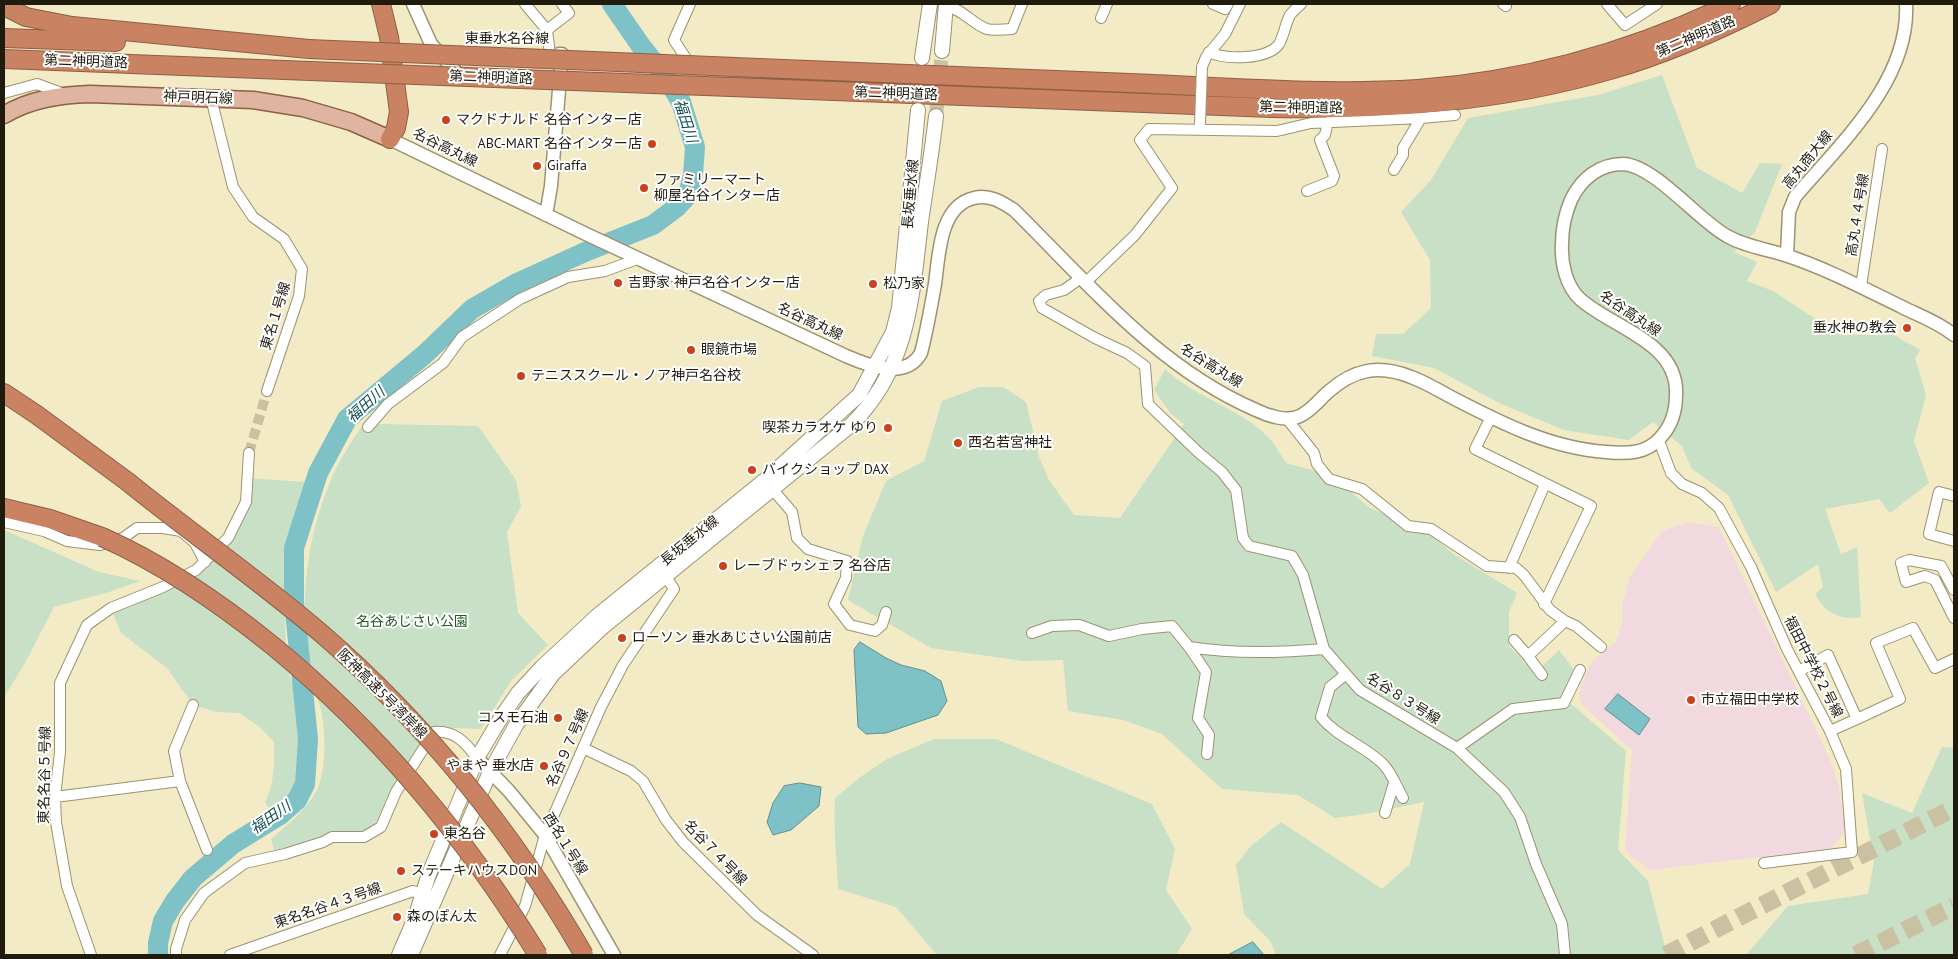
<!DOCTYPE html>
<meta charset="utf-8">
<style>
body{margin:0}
#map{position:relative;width:1958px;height:959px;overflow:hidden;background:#f3eac6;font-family:"PT Sans",sans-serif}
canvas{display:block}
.frame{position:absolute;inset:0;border:5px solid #1f1c0e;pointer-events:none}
</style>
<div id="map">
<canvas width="1958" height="959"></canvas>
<div class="frame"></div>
</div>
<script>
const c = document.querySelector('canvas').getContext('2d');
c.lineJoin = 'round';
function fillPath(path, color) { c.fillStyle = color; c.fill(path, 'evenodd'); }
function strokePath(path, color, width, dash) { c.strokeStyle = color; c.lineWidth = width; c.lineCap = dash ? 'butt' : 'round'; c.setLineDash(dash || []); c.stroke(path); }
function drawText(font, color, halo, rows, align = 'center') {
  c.font = font + ' "PT Sans","Noto Sans JP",sans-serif'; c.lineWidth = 4; c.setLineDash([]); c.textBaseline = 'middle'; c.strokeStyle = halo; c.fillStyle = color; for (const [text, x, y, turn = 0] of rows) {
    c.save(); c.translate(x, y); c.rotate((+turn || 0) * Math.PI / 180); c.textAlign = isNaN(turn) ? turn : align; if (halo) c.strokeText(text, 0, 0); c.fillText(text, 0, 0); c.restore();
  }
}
fillPath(new Path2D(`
 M 1689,522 L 1719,527 L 1830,759 L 1839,788 L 1845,830 L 1835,844 L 1827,849 L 1650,870 L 1625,851 L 1632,750 L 1582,705 L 1579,695 L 1584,679 L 1592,661 L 1616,642 L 1623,619 L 1622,607 L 1629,578 L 1662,531 Z`), '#f2d8df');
fillPath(new Path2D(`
 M 1662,75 L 1697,168 L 1742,193 L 1760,163 L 1782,164 L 1755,232 L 1734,252 L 1757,262 L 1747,281 L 1773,291 L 1840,335 L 1894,335 L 1920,350 L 1915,358 L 1926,395 L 1914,441 L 1929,483 L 1890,513 L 1879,499 L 1825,509 L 1841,554 L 1857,547 L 1861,617 C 1841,621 1825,613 1815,594 L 1823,587 L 1818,564 L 1776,592 L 1728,495 L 1691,468 L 1682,446 L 1653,422 L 1629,440 L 1564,430 L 1501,404 L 1434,368 L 1372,356 L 1376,334 L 1403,334 L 1431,308 L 1430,260 L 1401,212 L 1431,180 L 1468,118 L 1598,95 Z
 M 1165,369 C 1194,397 1237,407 1266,435 C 1274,442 1280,454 1286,463 L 1330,475 L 1370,508 L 1427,532 L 1455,555 L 1517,593 L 1509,612 L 1509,646 L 1535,673 L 1559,650 L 1575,671 L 1562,696 L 1626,751 L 1618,850 L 1648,881 L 1667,955 L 1276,955 L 1270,941 L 1244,914 L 1236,865 L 1251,846 L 1281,822 L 1382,889 L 1410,864 L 1424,802 L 1366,814 L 1335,818 L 1298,795 L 1222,789 L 1162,734 L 1123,720 L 1068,711 L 1063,660 L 1023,661 L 931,648 L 848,600 L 863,536 L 886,481 L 924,461 L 942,401 L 979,387 L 1003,387 L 1026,402 L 1039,457 L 1049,480 L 1074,515 L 1120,518 L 1184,424 L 1171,414 L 1154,390 Z
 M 369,416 L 378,424 L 478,426 L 516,480 L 521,506 L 507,532 L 518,613 L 548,645 L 511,681 L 481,729 L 430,727 L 391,790 L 374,827 L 364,832 L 275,853 L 271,839 C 287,826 314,803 320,782 C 326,762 325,735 322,714 C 320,702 313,691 311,678 C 306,655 305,631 305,607 C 305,566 313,523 329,485 C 338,460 354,438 369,416 Z
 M 248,478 L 305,482 C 299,508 291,534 287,560 C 284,589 285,620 286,649 C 288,688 315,741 299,780 C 294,792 282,804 274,814 L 265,803 C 274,783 275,764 274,742 L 260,727 L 239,713 L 217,712 L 193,705 L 167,668 L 121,633 L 111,608 L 196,570 L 228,538 L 246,502 Z
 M 4,530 L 99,572 L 140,581 L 109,592 L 54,607 L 24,665 L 4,697 Z
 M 934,739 L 996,739 L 1152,804 L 1175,849 L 1166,890 L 1192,929 L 1176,955 L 937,955 L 896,907 L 838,889 C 837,859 833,829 835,798 L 859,778 L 887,759 Z
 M 1942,747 L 1954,748 L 1954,955 L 1743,955 L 1747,954 L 1788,906 L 1868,894 L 1874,862 L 1862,793 L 1912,813 Z`), '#c8e0c6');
const water = new Path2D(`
 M 860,642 L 886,658 L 901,665 L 925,671 L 941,681 L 947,701 L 938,715 L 886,733 L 866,734 L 858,727 L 854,650 Z
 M 1618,694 L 1650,719 L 1639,735 L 1605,709 Z
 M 800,783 L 821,787 L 819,806 L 791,830 L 773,835 L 767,822 L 773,803 L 784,786 Z
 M 1253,942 L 1264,955 L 1228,955 Z`);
fillPath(water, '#7ec1c6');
strokePath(water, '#62908f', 1);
strokePath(new Path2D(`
 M 158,955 L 158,943 L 163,921 L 175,901 L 193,878 L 233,844 L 280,815 L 297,800 L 305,784 L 308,739 L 294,602 L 294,548 L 318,473 L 347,419 L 424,355 L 472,309 L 517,283 L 585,252 L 653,225 L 677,207 L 688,195 L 693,175 L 695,147 L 681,102 L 666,77 L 641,46 L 612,4`), '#7ec1c6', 20);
strokePath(new Path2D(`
 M 249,453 L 267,391`), '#c9c1a1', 10, [10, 5]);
strokePath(new Path2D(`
 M 936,116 L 942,51`), '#c9c1a1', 14, [14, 7]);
strokePath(new Path2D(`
 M 1666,955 L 1745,914 L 1954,808
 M 1856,955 L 1954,906`), '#c9c1a1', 18, [18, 9]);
const minor = new Path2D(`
 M 525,4 L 547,30 L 550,54
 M 1213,4 L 1225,9 L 1228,4
 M 1503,4 L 1506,6
 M 1607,4 L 1625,25 L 1657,4
 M 946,6 C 963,9 972,24 987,29 C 994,31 1004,29 1012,29 L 1022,4
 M 1101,18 L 1107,4
 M 547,30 L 569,13 L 562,4
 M 1209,52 C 1225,60 1268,60 1279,44 C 1284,36 1285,24 1290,15 C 1293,11 1297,8 1301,4
 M 687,60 L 674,40 L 690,4
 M 1202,67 L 1206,57 L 1225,34 L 1240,4
 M 4,93 L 37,84 L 64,94
 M 211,98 L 233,187 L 253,217 L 284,239 L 302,269 L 299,296 L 267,391
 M 1394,170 L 1403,155 L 1403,148 L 1421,118
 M 1307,191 L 1332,181 L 1334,176 L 1320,140 L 1325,135 L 1328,122
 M 1081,278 L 1064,290 L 1046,295 L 1039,301 L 1042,308 L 1095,338 L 1127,353 L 1145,366 L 1148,404 L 1198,452 L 1222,472 L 1236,490 L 1243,538 L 1249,546 L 1292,556 L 1303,575 L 1324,649
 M 1086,282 L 1135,235 L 1172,188 L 1140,140 L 1149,129 L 1277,131 L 1311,123 L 1421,118 L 1455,115
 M 1861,286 L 1882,149
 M 1491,417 L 1475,449 L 1591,506 L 1544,604
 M 1287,419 L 1314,453 L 1317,464 L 1329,479 L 1362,489 L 1408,526 L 1431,529 L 1487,566 L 1516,568 L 1524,575 L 1550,610 L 1565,621 L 1576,626 L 1601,647
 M 368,427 L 388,404 L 443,363 L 462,337 L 520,299 L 568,277 L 605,271 L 640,258
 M 1659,441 L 1671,473 L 1682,484 L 1702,493 L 1719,508 L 1751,567 L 1787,649 L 1830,731 L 1846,769 L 1852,852 L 1764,863
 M 773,490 L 792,512 L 797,538 L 808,549 L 847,561 L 846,578 L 834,604 L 850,625 L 875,631 L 882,625 L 886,612
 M 1954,496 L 1939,492 L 1929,534 L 1954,541
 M 4,522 L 44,531 L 67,541 L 100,545 L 123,538 L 137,528 L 163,528 L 181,531 L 195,543 L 205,562
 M 1509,568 L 1545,484
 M 1954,590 L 1941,566 L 1909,560 L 1901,563 L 1906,582 L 1925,576 L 1935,580 L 1954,618
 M 1032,633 L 1052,626 L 1079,625 L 1109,636 L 1142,629 L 1172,626 L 1189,647 C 1233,654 1279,653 1324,649 L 1360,690 L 1457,748 L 1504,792 L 1520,817 L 1536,864 L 1562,924 L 1565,955
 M 1514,640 L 1528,656 L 1565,621
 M 1189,647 L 1206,672 L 1198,718 L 1209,735 L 1207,754
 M 1528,656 L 1542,675
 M 1799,671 L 1828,655 L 1857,719 L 1830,731
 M 1345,675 L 1330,687 L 1321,717 C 1337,737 1365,746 1383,764 C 1392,773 1397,788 1403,798
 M 193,705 L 174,751 L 180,781 L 207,850
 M 1857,719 L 1900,699 L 1876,643 L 1913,628 L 1935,668 L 1954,659
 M 583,748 L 631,771 L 643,781 L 666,820 L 683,842 L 757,915 L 813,955
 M 1457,748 L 1513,709 L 1564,703 L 1580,670
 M 55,797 L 180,781
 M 1385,813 L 1394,783
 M 91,955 L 67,886 L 56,822 L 55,797 L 60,752 L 60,683 L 87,625 L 111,608 L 163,587 L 196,570 L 228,538 L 246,502 L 249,453
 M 176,955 L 176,949 L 185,920 L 204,893 L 245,863 L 285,854 L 323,842 L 332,837 L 364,837 L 381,827 L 396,792 L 434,732 C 455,730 466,743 477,758
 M 230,955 L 413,891 L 428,897
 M 500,955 L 525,906 L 545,835 L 601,707 L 623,665 L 674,589 L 662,571`);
const tertiary = new Path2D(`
 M 413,4 L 431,44 L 458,74 L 466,75
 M 390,139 L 586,234 L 846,356 C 869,366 906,380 921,353 C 927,330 931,307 935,284 C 939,256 939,206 974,198 C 989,194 1002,202 1014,210 C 1088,283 1158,368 1256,410 C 1268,416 1287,422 1300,416 C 1312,410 1319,400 1328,392 C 1354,369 1379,364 1411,377 C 1425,382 1438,390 1451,397 C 1501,423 1550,448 1606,452 C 1627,454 1647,454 1661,437 C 1672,425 1676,411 1676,395 C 1679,342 1612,328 1580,299 C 1566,286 1561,263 1562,244 C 1562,229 1565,214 1571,200 C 1581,179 1599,164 1623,164 C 1654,165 1699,221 1727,236 C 1744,246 1766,249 1785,255 C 1825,268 1863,288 1902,307 C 1920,316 1938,322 1954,335
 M 546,215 L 551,186 L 562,54 L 559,54
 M 1787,255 L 1789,212 L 1795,197 C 1841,143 1910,80 1906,4
 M 477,758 L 509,791 L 545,835 L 614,955`);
const secondary = new Path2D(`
 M 942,51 L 946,4
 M 922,58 L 930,4
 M 399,955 L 415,918 L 429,874 L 477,758 L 502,716 L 518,693 L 542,667 L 597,616 L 765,480 L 859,395 L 893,332 L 899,308 L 918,110
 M 411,955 L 490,772 L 516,725 L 553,674 L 604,626 L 851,425 C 909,368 912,297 921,222 C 926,187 932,152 936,116`);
const primary = new Path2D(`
 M 4,115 C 30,99 60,95 90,94 L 253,100 L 303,108 L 351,122 L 390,139`);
const motorway = new Path2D(`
 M 381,4 L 389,37 L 399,112 L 396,128 L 390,139
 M 4,6 L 26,17 L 72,26 L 309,49
 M 4,38 L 116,42
 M 4,59 L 310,71
 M 759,68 C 883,73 1007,78 1130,83 C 1226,87 1322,95 1418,89 C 1527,81 1633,51 1731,4
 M 757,88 L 1272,108 C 1386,110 1501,102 1610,70 C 1666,54 1720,30 1771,4
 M 4,393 L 37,415 L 128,482
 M 4,508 L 50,519 L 102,537`);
strokePath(minor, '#9c9371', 12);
strokePath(tertiary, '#9c9371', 15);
strokePath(secondary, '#9c9371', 16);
strokePath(primary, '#8e5f45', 19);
strokePath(motorway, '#8e5f45', 20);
strokePath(minor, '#fff', 10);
strokePath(tertiary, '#fff', 12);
strokePath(secondary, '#fff', 14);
strokePath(primary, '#dfb5a1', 16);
strokePath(motorway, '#c98362', 18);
const minorBridge = new Path2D(`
 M 1200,124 L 1202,67`);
const motorwayBridge = new Path2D(`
 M 309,49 L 759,68
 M 310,71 L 757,88
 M 128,482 C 192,534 259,580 322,634 C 426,724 515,835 584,955
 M 102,537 C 165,565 220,603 273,646 C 381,735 466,837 538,955`);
strokePath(minorBridge, '#9c9371', 12, []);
strokePath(motorwayBridge, '#8e5f45', 20, []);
strokePath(minorBridge, '#fff', 10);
strokePath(motorwayBridge, '#c98362', 18);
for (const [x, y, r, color] of [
 [446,120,5,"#ca411c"],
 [652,144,5,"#ca411c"],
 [537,166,5,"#ca411c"],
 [644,188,5,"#ca411c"],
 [618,283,5,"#ca411c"],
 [873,284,5,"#ca411c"],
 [1907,328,5,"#ca411c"],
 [691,350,5,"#ca411c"],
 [521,376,5,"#ca411c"],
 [888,428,5,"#ca411c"],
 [958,443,5,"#ca411c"],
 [752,470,5,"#ca411c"],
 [723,566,5,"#ca411c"],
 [622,638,5,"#ca411c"],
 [1691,700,5,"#ca411c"],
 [558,718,5,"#ca411c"],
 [544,766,5,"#ca411c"],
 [434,834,5,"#ca411c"],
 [401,871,5,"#ca411c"],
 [397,917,5,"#ca411c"]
]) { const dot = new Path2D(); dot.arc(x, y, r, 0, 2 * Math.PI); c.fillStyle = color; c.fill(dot); strokePath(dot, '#fff', 2); }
drawText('14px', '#1f1c0e', '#fff', [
 ["第二神明道路",1696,37,-23],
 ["東垂水名谷線",507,39],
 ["第二神明道路",86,62,2],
 ["第二神明道路",491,78,2],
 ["第二神明道路",896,94,2],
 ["神戸明石線",198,98,2],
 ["第二神明道路",1301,108,1],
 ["名谷高丸線",445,148,26],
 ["高丸商大線",1808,160,-51],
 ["長坂垂水線",911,194,-85],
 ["高丸４４号線",1858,215,-81],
 ["名谷高丸線",1630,314,34],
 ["東名１号線",276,316,-73],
 ["名谷高丸線",810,322,25],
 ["名谷高丸線",1211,366,32],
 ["長坂垂水線",690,541,-39],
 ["福田中学校２号線",1813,667,63],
 ["阪神高速5号湾岸線",382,694,45],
 ["名谷８３号線",1403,699,32],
 ["名谷９７号線",568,748,-66],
 ["東名名谷５号線",45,775,-89],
 ["西名１号線",565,844,58],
 ["名谷７４号線",715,853,46],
 ["東名名谷４３号線",328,906,-19]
]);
drawText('14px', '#1f1c0e', '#fff', [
 ["マクドナルド 名谷インター店",456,120],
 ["ABC-MART 名谷インター店",642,144,"right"],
 ["Giraffa",547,166],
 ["ファミリーマート",654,180],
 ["柳屋名谷インター店",654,196],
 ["吉野家 神戸名谷インター店",628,283],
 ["松乃家",883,284],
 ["垂水神の教会",1897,328,"right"],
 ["眼鏡市場",701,350],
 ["テニススクール・ノア神戸名谷校",531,376],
 ["喫茶カラオケ ゆり",878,428,"right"],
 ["西名若宮神社",968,443],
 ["バイクショップ DAX",762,470],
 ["レーブドゥシェフ 名谷店",733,566],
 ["ローソン 垂水あじさい公園前店",632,638],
 ["市立福田中学校",1701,700],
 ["コスモ石油",548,718,"right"],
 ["やまや 垂水店",534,766,"right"],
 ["東名谷",444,834],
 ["ステーキハウスDON",411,871],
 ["森のぽん太",407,917]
], 'left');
drawText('14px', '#265925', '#fff', [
 ["名谷あじさい公園",412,622]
]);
drawText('italic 15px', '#145054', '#fff', [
 ["福田川",685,121,72],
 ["福田川",366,405,-42],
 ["福田川",271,818,-35]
]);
</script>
